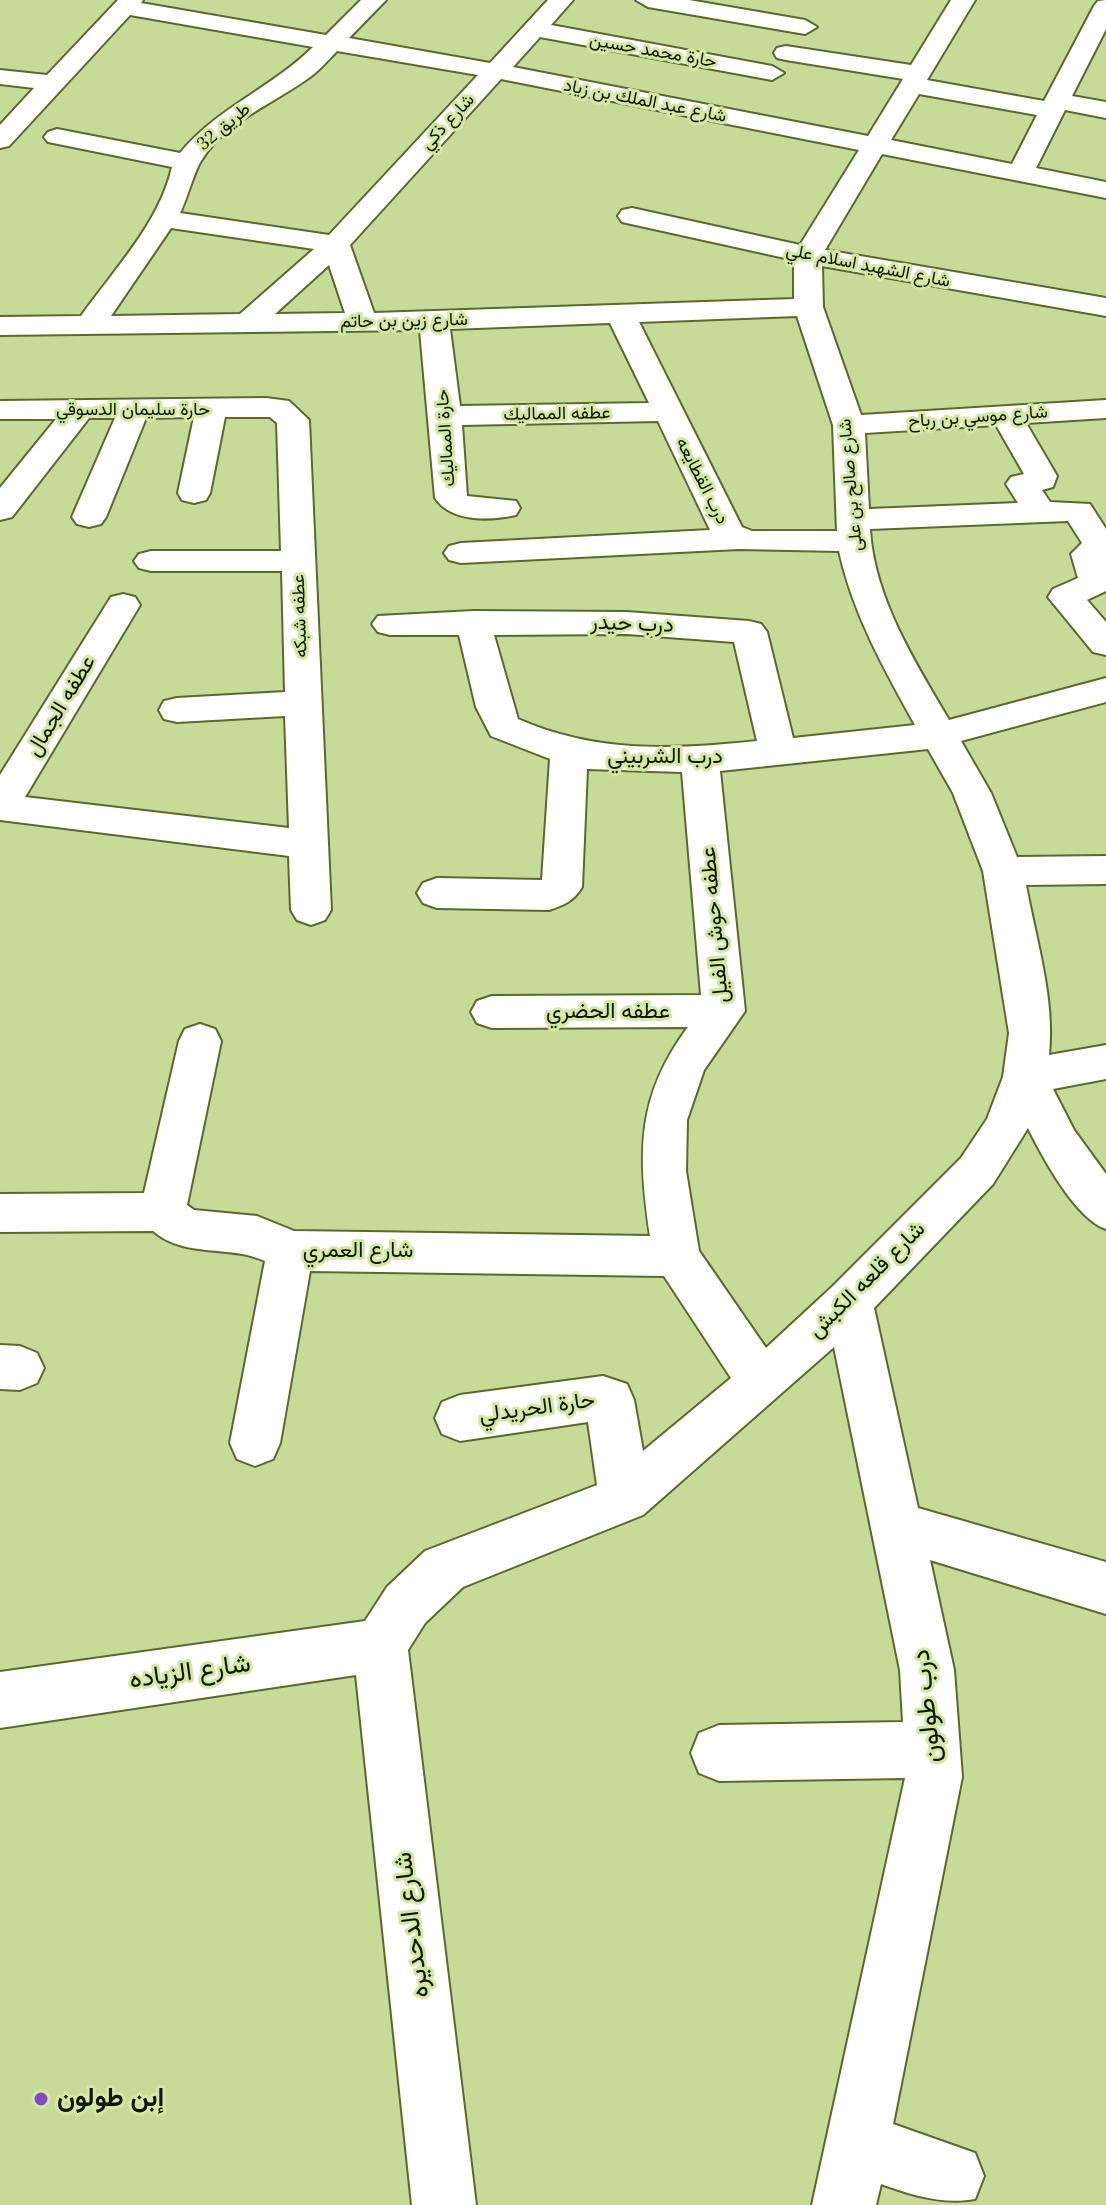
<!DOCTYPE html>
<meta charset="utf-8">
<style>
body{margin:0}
canvas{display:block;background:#c7db99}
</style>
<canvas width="1106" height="2205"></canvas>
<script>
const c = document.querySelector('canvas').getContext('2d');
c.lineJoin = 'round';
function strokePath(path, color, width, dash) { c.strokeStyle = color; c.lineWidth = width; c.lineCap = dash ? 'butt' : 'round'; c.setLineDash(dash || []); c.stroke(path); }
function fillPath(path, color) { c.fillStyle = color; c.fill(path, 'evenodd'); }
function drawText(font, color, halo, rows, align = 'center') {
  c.font = font + ' Lora,Vazirmatn,serif'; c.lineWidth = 6; c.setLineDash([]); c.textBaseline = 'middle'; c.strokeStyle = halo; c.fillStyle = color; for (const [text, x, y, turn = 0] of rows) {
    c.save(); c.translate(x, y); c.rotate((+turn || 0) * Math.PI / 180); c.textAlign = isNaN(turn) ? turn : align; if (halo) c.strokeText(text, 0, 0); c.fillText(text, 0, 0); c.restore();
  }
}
const street = new Path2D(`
 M 118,0 L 143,0 L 141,3 L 326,35 L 361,0 L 386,0 L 349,38 L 490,63 L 548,0 L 573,0 L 551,25 L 772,66 L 784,73 L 772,80 L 540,37 L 513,67 L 868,136 L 903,79 L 786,60 L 777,58 L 774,53 L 777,48 L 786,46 L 911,65 L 951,0 L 975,0 L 927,80 L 1044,101 L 1094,6 L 1098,1 L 1106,0 L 1106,29 L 1072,96 L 1106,102 L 1106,118 L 1065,110 L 1036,168 L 1106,182 L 1106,198 L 882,154 L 825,250 L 1106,298 L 1106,316 L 822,266 L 823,307 L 861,415 L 1106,400 L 1106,418 L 1026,423 L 1057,476 L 1053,487 L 1042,490 L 1050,502 L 1090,504 L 1106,529 L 1106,591 L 1087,600 L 1106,622 L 1106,655 L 1093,652 L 1048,597 L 1053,589 L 1078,578 L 1071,554 L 1082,543 L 1068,521 L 870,529 C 874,598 915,662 949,720 L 1106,678 L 1106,702 L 961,741 L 991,793 L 1017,857 L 1106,856 L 1106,884 L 1026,885 C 1036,940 1055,999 1049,1055 L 1106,1045 L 1106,1079 L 1053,1089 L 1074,1130 L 1106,1174 L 1106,1229 C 1075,1218 1043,1158 1028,1128 L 993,1184 L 874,1308 L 918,1508 L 1106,1562 L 1106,1614 L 930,1560 L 954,1670 L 962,1777 L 893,2124 L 975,2153 L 984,2176 L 975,2199 C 943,2205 912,2195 881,2184 L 876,2205 L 812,2205 L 905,1778 L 719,1781 L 699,1773 L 691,1753 L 699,1733 L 719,1725 L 903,1722 L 900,1670 L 834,1347 L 643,1515 L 463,1587 L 425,1623 L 408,1650 L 476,2205 L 412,2205 L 356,1675 L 0,1728 L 0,1672 L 365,1621 L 387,1587 L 425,1551 L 597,1485 L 588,1422 L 460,1441 L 442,1434 L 435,1418 L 442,1402 L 460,1395 L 603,1376 L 627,1384 L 634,1400 L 643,1451 L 731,1378 L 664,1276 L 310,1271 L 280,1443 L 273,1459 L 255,1466 L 237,1459 L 230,1443 L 265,1261 C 228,1244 186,1259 153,1231 L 0,1232 L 0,1194 L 144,1193 L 179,1041 L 185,1029 L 200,1024 L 215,1029 L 221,1041 L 187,1205 L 194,1210 L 257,1216 L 294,1231 L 650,1236 C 638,1153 636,1097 688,1027 L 492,1028 L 477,1023 L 471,1012 L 477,1001 L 492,996 L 701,995 L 682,772 L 587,769 L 582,887 C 574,901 564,905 549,910 L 437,908 L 423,903 L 417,893 L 423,883 L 437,878 L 542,880 L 550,759 L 491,736 L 476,707 L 459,635 L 390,635 L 378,632 L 372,624 L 378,616 L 473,611 L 627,612 L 749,621 L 761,624 L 767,632 L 793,738 L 915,725 C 884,669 853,614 839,551 L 739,549 L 461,563 L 449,560 L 444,553 L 449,546 L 461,543 L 710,530 L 658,421 L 462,425 L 467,496 L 516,501 L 520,508 L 516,515 C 489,521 451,522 435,498 L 420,330 L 0,335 L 0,317 L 81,316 C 113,271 160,222 172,167 L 48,142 L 44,137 L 48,132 L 57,129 L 180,153 C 217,108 273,87 313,47 L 130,15 L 9,146 L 0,148 L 0,125 L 34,88 L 0,84 L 0,70 L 47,75 ZM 337,51 L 478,75 L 329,235 L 180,213 C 187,199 194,172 201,161 C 224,122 275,103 310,77 C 320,70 328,60 337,51 ZM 501,79 L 859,150 L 800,245 L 632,208 L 622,210 L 618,216 L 622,222 L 794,260 L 794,299 L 374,313 L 350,245 ZM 919,94 L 1037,115 L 1012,164 L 891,140 ZM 171,228 L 314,249 L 240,314 L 111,316 ZM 329,265 L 345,313 L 275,314 ZM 797,316 L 833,425 L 837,531 L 752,531 L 742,527 L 639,322 ZM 610,323 L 649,403 L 460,406 L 450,329 ZM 996,425 L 1024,474 L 1011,477 L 1006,484 L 1018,503 L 869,509 L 865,433 ZM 627,634 L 734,642 L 757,741 C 674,750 595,753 518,719 L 494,635 ZM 928,749 L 953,793 L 983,871 L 1009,1033 L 1003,1077 L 987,1119 L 961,1158 L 832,1287 L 766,1348 L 699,1251 L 686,1171 L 687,1120 L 704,1070 L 745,1011 L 720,771 Z
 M 636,0 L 689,0 L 805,20 L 817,27 L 805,34 L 648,7 Z
 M 266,398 L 289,401 L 309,420 L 331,910 L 325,920 L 311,925 L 297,920 L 291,910 L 289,856 L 0,820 L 0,775 L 111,597 L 123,594 L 135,597 L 140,605 L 25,797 L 289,828 L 285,716 L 177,722 L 164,719 L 159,710 L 164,701 L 177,698 L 285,692 L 282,571 L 151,571 L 139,568 L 134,561 L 139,554 L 151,551 L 281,551 L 277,423 L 270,417 L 225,417 L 210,493 L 206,500 L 194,503 L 182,500 L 178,493 L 194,417 L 146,418 L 106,517 L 101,524 L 89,527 L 77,524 L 72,517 L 115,418 L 89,418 L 12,517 L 0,520 L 0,488 L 56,419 L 0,419 L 0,401 Z
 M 0,1345 L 20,1346 L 37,1353 L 44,1368 L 37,1383 L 20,1390 L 0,1389 Z`);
strokePath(street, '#596a2c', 4);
fillPath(street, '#fff');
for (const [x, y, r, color] of [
 [41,2099,8,"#834bc2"]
]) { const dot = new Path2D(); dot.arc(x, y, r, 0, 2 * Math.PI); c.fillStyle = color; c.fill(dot); strokePath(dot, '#d4e8a6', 3); }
drawText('18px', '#101701', '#d4e8a6', [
 ["حارة محمد حسين",653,51,10],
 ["شارع عبد الملك بن زياد",645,101,11],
 ["شارع ذكي",448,122,-47],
 ["طريق 32",224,127,-40],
 ["شارع الشهيد اسلام علي",868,266,11],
 ["شارع زين بن حاتم",404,321,-1],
 ["حارة سليمان الدسوقي",133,410],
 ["عطفه المماليك",557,414,-1],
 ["شارع موسي بن رباح",978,417,-4],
 ["حارة المماليك",446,438,-94],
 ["درب القطايعه",702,481,63],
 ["شارع صالح بن على",851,485,-95],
 ["عطفه شبكه",300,616,-92]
]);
drawText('22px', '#101701', '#d4e8a6', [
 ["درب حيدر",632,624,2],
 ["عطفه الجمال",61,706,-59],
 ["درب الشربيني",665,757],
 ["عطفه حوش الفيل",715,925,-95],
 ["عطفه الحضري",608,1012],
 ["شارع العمري",358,1251],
 ["شارع قلعه الكبش",867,1280,-45],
 ["حارة الحريدلي",537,1408,-8]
]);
drawText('26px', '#101701', '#d4e8a6', [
 ["شارع الزياده",190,1672,-8],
 ["درب طولون",927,1706,-96],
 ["شارع الدحديره",412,1925,-97]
]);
drawText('bold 26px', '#101701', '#d4e8a6', [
 ["إبن طولون",57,2099]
], 'left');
</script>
